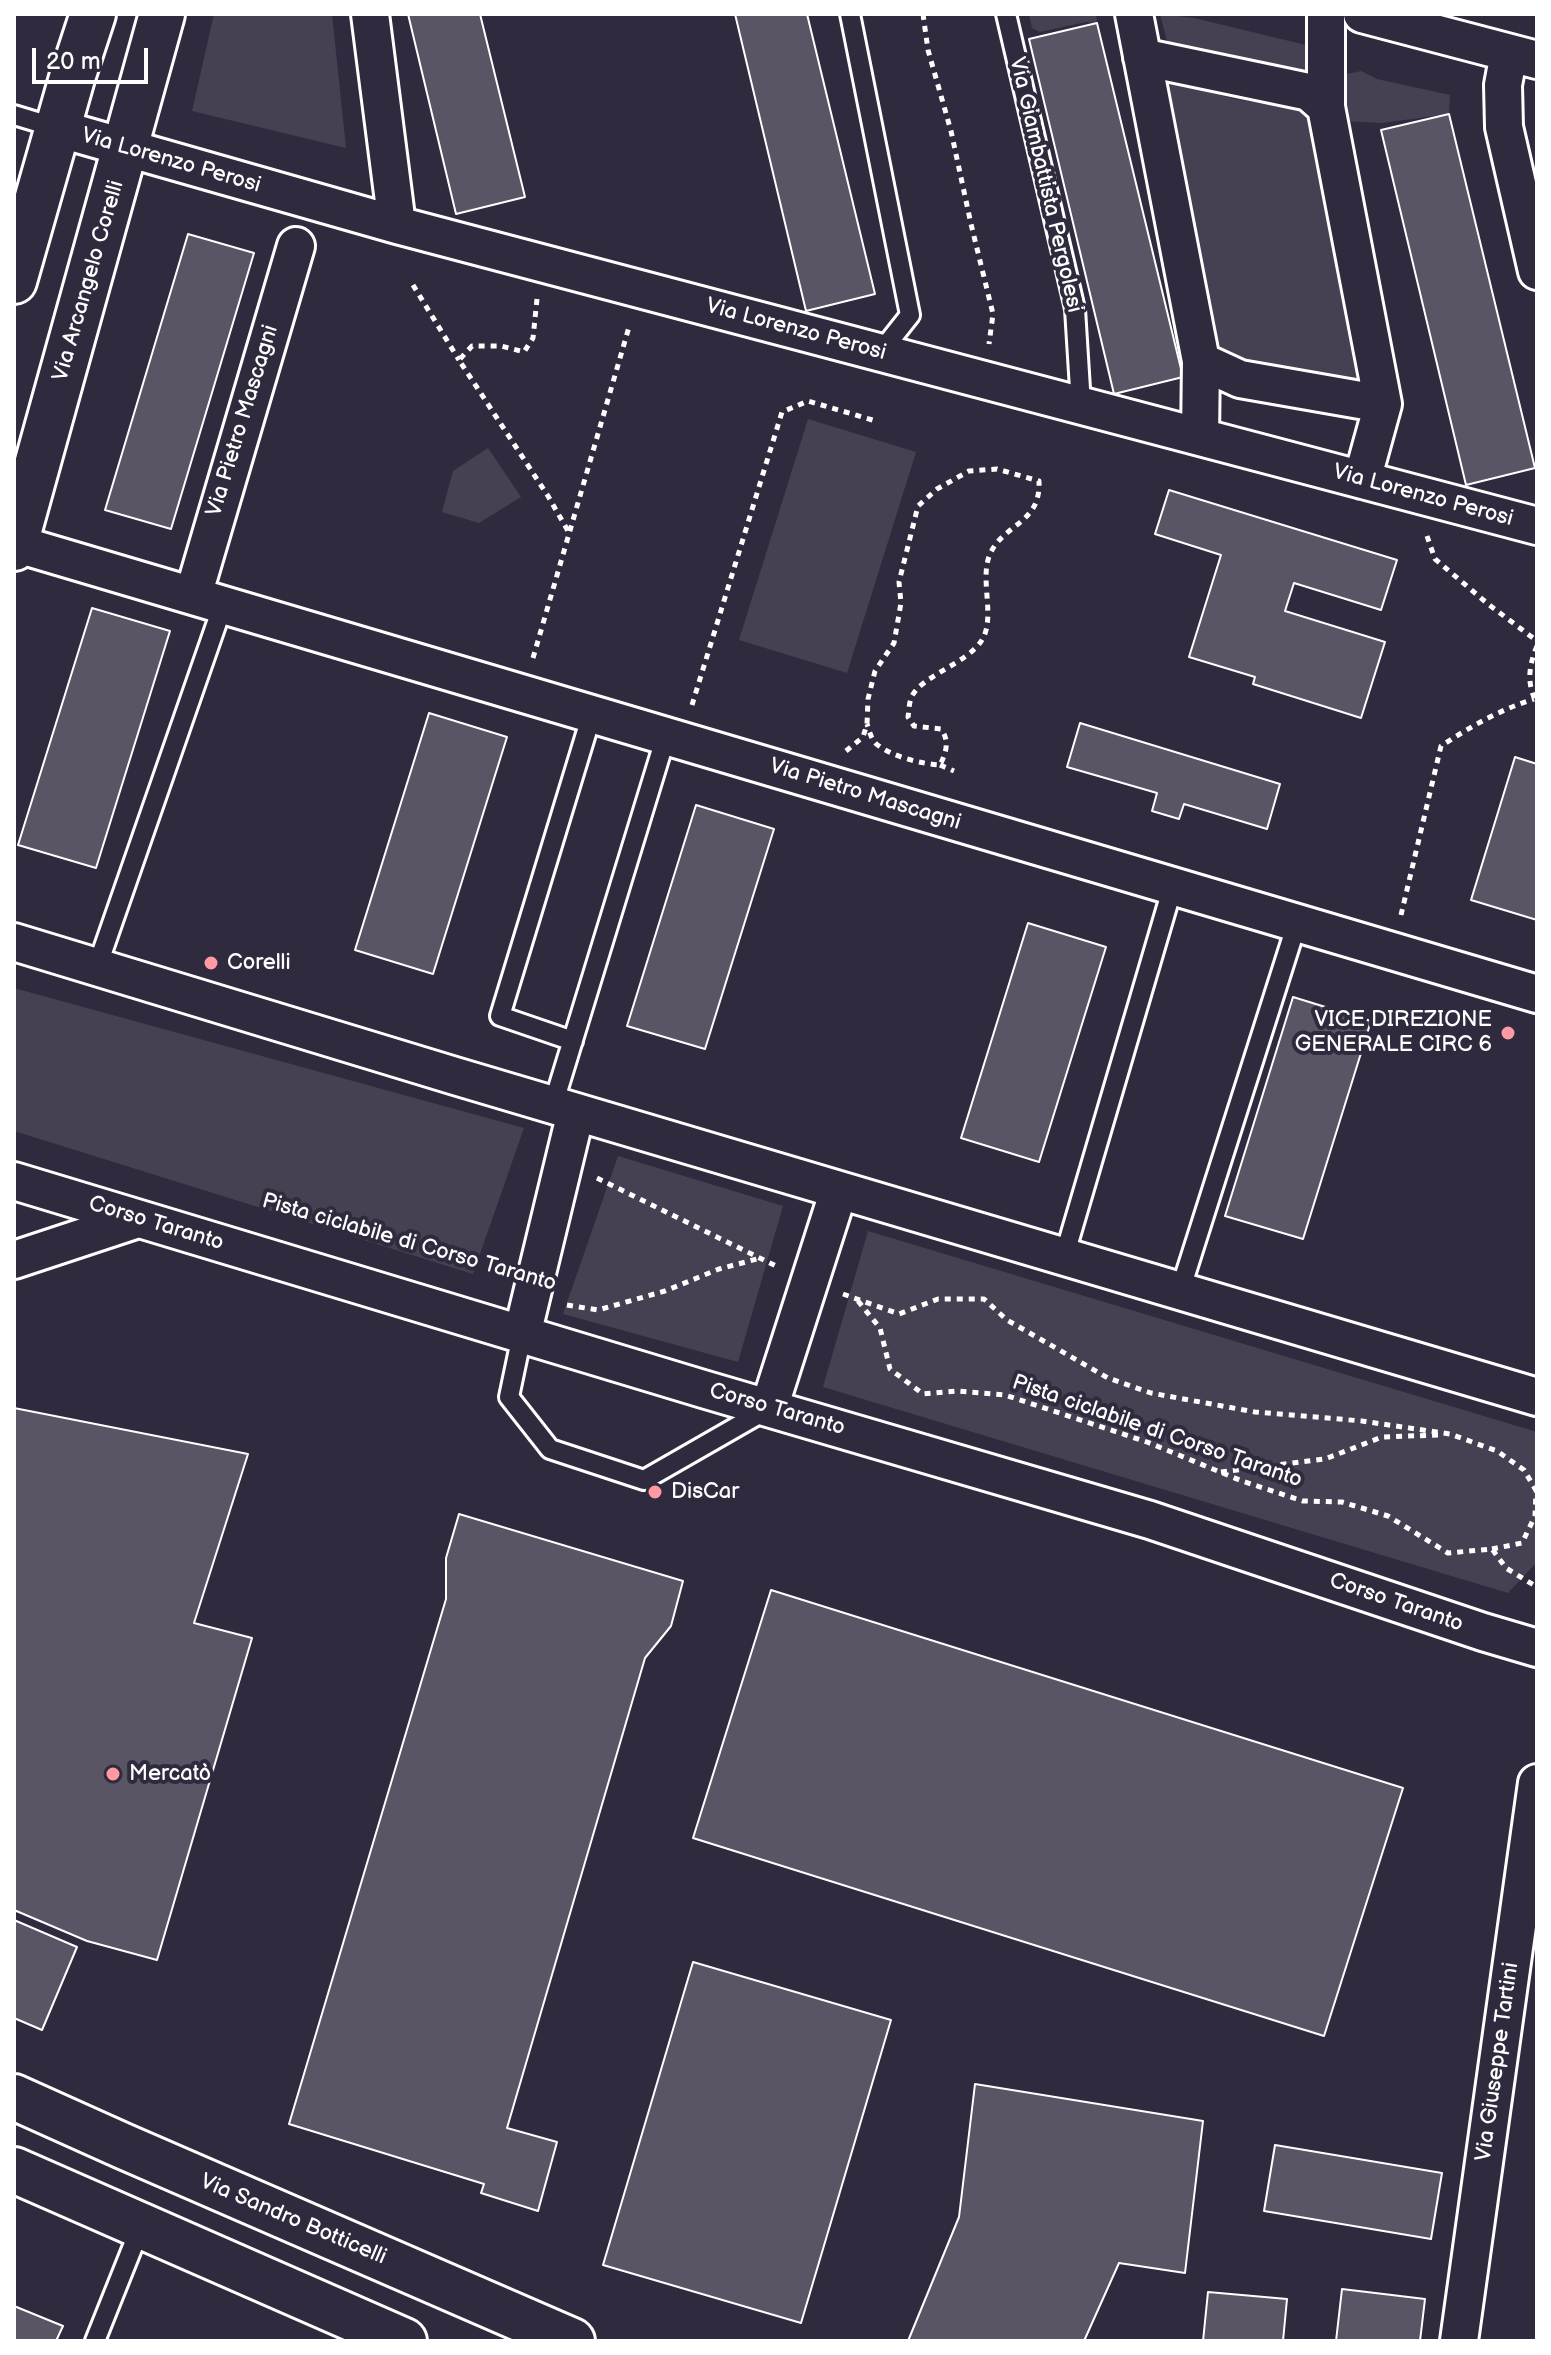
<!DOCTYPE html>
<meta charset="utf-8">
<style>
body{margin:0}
#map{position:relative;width:1551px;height:2355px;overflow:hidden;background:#2f2a3d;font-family:"Balsamiq Sans",sans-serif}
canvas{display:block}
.frame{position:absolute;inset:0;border:16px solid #fff;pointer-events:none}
.scale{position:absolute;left:32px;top:48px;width:116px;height:36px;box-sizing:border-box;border:4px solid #fff;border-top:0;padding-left:10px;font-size:24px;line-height:28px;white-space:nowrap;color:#fff;-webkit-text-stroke:6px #2f2a3d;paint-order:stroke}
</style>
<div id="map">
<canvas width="1551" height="2355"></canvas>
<div class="frame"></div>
<div class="scale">20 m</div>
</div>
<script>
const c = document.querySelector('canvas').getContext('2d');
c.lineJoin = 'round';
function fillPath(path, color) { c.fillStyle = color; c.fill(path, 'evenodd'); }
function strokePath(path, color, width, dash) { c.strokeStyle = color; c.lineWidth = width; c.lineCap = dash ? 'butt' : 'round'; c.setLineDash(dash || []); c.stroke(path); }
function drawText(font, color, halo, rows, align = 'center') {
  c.font = font + ' "Balsamiq Sans",sans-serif'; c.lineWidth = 8; c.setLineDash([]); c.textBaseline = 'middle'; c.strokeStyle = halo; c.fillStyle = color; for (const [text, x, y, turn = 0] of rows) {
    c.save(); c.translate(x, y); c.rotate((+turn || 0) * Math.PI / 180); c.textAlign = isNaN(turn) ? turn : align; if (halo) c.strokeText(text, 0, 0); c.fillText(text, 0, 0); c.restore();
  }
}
fillPath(new Path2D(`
 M 214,14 L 332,14 L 346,148 L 192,111 Z
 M 1029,14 L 1096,14 L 1097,23 L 1086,22 L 1040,32 L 1032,28 Z
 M 1160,14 L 1194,18 L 1306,45 L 1317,50 L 1317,62 L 1304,82 L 1168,45 Z
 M 1361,71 L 1377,79 L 1450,95 L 1449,114 L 1382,123 L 1341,121 L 1342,75 Z
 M 1174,83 L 1235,99 L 1306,111 L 1319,118 L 1374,388 L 1221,362 L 1185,197 L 1164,88 Z
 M 808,419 L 916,452 L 847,673 L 739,640 Z
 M 488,448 L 521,497 L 479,523 L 442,512 L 453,471 Z
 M 14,988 L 524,1128 L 473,1274 L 14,1131 Z
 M 618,1156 L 783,1206 L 738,1362 L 563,1314 Z
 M 868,1231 L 1537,1432 L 1537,1562 L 1508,1593 L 823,1387 Z`), '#464152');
const building = new Path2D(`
 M 408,14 L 480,14 L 525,197 L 456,214 Z
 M 735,14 L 807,14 L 875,294 L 806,311 Z
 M 1097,23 L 1183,377 L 1114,394 L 1029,39 Z
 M 1449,114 L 1535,468 L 1466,485 L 1381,130 Z
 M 188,234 L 254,253 L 171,529 L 105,510 Z
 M 1169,490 L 1397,560 L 1381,610 L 1294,583 L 1285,611 L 1385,642 L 1361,718 L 1253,684 L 1255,677 L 1189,657 L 1221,555 L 1155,534 Z
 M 92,608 L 170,631 L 96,868 L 18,845 Z
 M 429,713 L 507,737 L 433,974 L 355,950 Z
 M 1080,723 L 1280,784 L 1267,829 L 1184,804 L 1179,819 L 1152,811 L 1157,793 L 1067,767 Z
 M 1515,757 L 1537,764 L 1537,920 L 1471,900 Z
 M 696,805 L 774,829 L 705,1049 L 627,1026 Z
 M 1028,923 L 1106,947 L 1039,1162 L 961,1138 Z
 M 1293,997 L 1371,1021 L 1303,1239 L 1225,1216 Z
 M 14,1408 L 248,1454 L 194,1623 L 252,1638 L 157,1960 L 87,1941 L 14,1910 Z
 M 459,1514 L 683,1581 L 671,1626 L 645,1658 L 507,2128 L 557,2142 L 538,2211 L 481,2193 L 484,2184 L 289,2124 L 446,1599 L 446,1558 Z
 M 771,1590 L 1403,1788 L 1324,2036 L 693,1838 Z
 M 14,1920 L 77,1947 L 42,2030 L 14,2018 Z
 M 693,1962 L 891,2020 L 801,2323 L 603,2265 Z
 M 975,2084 L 1203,2121 L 1185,2273 L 1119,2263 L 1084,2341 L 908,2341 L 959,2217 Z
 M 1275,2145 L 1442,2173 L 1431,2239 L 1264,2211 Z
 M 1342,2289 L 1425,2299 L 1420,2341 L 1336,2341 Z
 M 1208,2292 L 1287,2299 L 1283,2341 L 1203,2341 Z
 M 14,2306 L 63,2326 L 56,2341 L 14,2341 Z`);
fillPath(building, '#595564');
strokePath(building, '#fff', 2);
const lane = new Path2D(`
 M 850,14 L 910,315 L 880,353
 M 1006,14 L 1075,309 L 1081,405
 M 14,115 L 57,128
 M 97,967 L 223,605
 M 573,1041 L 500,1016 L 592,714
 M 553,1105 L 666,736
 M 1064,1257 L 1173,886
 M 1180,1291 L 1297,923
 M 522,1335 L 509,1397 L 550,1449 L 644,1480 L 766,1410
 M 95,2341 L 141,2226`);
const street = new Path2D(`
 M 370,14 L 397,225
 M 1134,14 L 1201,361 L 1200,437
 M 1326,14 L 1326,107 L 1383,404 L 1362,480
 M 1362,14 L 1537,60
 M 1509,53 L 1503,85 L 1504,127 L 1537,271
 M 1142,57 L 1309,92 L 1326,107
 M 57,128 L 397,225 L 1537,526
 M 1201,361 L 1240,379 L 1383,404
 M 14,543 L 1537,994
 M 193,596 L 296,246
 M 14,942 L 455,1076 L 1537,1397
 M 14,1181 L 703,1389 L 1150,1520 L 1483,1632 L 1537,1648
 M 14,1260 L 138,1219
 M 522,1335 L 576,1112
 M 769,1408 L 839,1190
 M 1459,2341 L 1537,1783`);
const secondary = new Path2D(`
 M 14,281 L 72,78 L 93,14
 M 14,548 L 162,14
 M 14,2097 L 123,2146 L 572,2341
 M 14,2170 L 404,2341`);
strokePath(lane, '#fff', 24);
strokePath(street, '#fff', 42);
strokePath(secondary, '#fff', 50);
strokePath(new Path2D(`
 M 923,14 L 928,50 L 951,131 L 971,224 L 993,314 L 989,344
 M 413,285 L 459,360
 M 537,299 L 533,338 L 524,352 L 501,346 L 472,346 L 459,360 L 548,496 L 568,531
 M 1427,536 L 1435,559 L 1488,604 L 1537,641
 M 1537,646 C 1529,665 1526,684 1537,703
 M 533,658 L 629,327
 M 692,705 L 782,412 L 808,401 L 876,421
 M 846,751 L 863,737 L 867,724 L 868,699 L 875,671 L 894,643 L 901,603 L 899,582 L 918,506 L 937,489 L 969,471 L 997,469 L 1039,481 C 1041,524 1004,523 990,554 C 979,579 996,617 982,640 C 967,664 920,676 911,698 C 909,704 909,711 908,717 L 914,726 L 941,729 C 950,741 946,753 940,765 C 922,764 894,757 879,746 C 871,741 870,732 867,724
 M 940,765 L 954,771
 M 1401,915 L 1441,746 C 1470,727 1501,709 1534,699
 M 597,1178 L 778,1267
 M 843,1294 L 899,1314 L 938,1299 L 984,1299 L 1007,1320 L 1108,1378 L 1151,1393 L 1255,1412 L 1362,1421 L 1450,1434 L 1497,1451 L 1524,1470 L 1537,1492
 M 858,1301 L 880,1328 L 890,1369 L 923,1394 L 956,1391 L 1005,1395 L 1147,1442 L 1242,1481 L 1303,1501 L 1342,1502 L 1388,1516 L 1448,1553 L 1492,1549 L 1506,1568 L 1537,1587
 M 567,1305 L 598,1310 L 665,1291 L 719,1269 L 757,1259
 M 1221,1472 L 1325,1459 L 1382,1437 L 1438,1435
 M 1492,1549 L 1522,1543 L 1535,1516 L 1536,1492`), '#fff', 5, [6, 6]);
strokePath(lane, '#2f2a3d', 18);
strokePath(street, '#2f2a3d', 36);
strokePath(secondary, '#2f2a3d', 44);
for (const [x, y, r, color] of [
 [211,963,8,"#ff9aa2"],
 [1508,1033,8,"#ff9aa2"],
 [655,1492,8,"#ff9aa2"],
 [113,1774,8,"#ff9aa2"]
]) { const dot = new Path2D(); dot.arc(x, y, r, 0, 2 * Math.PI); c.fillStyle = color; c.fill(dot); strokePath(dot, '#2f2a3d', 3); }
drawText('22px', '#fff', '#2f2a3d', [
 ["Via Lorenzo Perosi",171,161,16],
 ["Via Giambattista Pergolesi",1045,185,77],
 ["Via Arcangelo Corelli",89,281,-74],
 ["Via Lorenzo Perosi",796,330,15],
 ["Via Pietro Mascagni",243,421,-73],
 ["Via Lorenzo Perosi",1423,496,15],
 ["Via Pietro Mascagni",865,795,17],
 ["Corso Taranto",156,1224,17],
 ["Pista ciclabile di Corso Taranto",409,1243,16],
 ["Corso Taranto",777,1410,16],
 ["Pista ciclabile di Corso Taranto",1157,1432,19],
 ["Corso Taranto",1396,1603,19],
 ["Via Giuseppe Tartini",1498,2062,-82],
 ["Via Sandro Botticelli",293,2220,23]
]);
drawText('22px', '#fff', '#2f2a3d', [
 ["Corelli",227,963],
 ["VICE DIREZIONE",1492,1020,"right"],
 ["GENERALE CIRC 6",1492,1045,"right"],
 ["DisCar",671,1492],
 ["Mercatò",129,1774]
], 'left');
</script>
